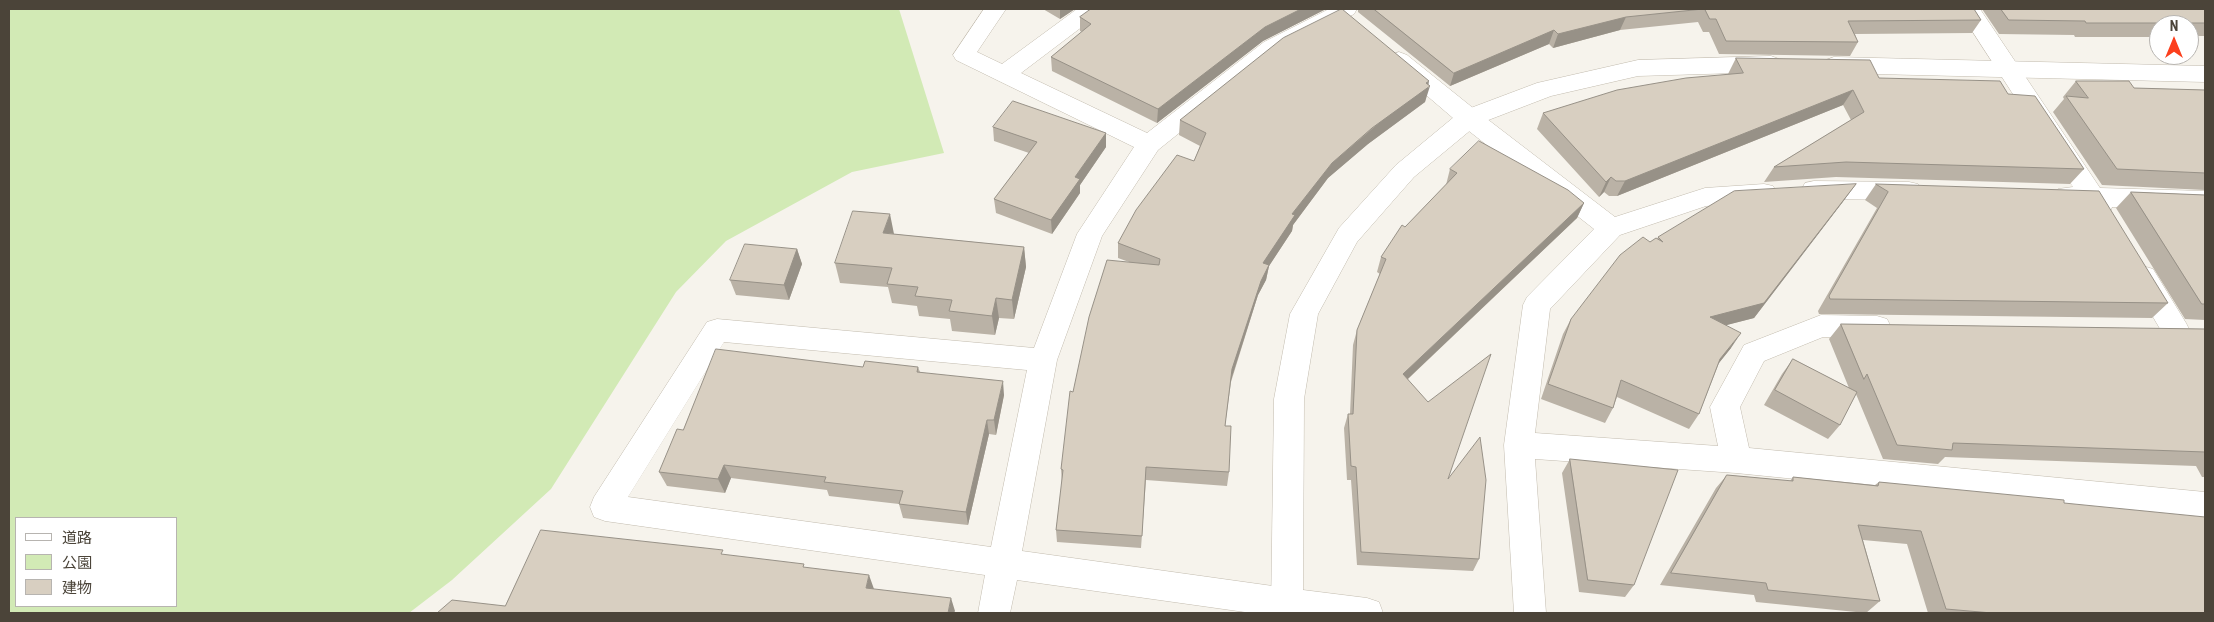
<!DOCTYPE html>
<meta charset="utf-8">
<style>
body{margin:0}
#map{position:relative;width:2214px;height:622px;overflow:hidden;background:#f6f3ec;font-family:"Roboto Condensed","Noto Sans JP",sans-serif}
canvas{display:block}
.frame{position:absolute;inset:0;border:10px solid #4b4439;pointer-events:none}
.legend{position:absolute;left:15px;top:517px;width:162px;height:90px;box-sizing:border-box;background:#fff;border:1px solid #b7b4b0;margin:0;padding:6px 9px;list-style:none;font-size:15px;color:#4b4439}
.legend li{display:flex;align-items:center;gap:10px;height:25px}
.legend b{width:25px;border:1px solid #b7b4b0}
.north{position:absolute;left:2149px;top:15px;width:50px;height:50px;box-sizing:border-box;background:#fff;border:1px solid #b7b4b0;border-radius:50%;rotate:0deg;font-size:14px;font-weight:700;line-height:20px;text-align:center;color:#4b4439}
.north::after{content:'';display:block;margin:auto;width:18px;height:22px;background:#fc3f1d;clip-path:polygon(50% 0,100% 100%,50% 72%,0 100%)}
</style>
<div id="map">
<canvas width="2214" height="622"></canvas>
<div class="frame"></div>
<ul class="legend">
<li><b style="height:6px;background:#fff"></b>道路</li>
<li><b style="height:14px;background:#d2eab5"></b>公園</li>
<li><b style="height:14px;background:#d8cfc1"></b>建物</li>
</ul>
<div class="north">N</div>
</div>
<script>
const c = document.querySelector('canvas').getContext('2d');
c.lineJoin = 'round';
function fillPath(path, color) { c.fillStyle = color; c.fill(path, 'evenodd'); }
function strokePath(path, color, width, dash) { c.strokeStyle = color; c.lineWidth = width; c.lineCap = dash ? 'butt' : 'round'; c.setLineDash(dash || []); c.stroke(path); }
fillPath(new Path2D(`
 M 9,9 L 899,9 L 944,153 L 852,172 L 726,241 L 676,292 L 551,489 L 452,580 L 409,613 L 9,613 ZM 16,518 L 176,518 L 176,606 L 16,606 Z`), '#d2eab5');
const minor = new Path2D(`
 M 984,9 L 1006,9 L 977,52 L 1002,64 L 1077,9 L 1102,9 L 1099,14 L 1021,73 L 1147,133 L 1264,42 L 1329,9 L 1357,9 L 1354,14 L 1280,52 L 1158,150 L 1102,236 L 1057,360 L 1022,551 L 1287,588 L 1299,592 L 1303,603 L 1299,613 L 1252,613 L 1017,580 L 1010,613 L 978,613 L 985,575 L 605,521 L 594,517 L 590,507 L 594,497 L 707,322 L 717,319 L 1034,348 L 1077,234 L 1134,147 L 956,60 L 953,55 ZM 724,342 L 1027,370 L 991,547 L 628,497 Z
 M 1958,9 L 1980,9 L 2100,188 L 2205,191 L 2205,209 L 2112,207 L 2109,215 L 2100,217 L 2091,215 L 2085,206 L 2058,203 L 2054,196 L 2058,189 L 2073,187 Z
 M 1399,52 L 1407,55 L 1478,112 L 1615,217 L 1705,188 L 1764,184 L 1773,186 L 1777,193 L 1773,200 L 1764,202 L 1706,206 L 1620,235 L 1550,309 L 1535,433 L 1718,446 L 1710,407 L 1744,345 L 1821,315 L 1877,316 L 1887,319 L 1891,327 L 1887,335 L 1877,338 L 1823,337 L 1764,361 L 1740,407 L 1749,448 L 2205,492 L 2205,520 L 1736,473 L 1535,459 L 1546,613 L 1514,613 L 1504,445 L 1523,305 L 1527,297 L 1594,229 L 1460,124 L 1391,65 L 1387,60 L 1391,55 Z
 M 1814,181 L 1909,182 L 1918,184 L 1922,191 L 1918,198 L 1909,200 L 1814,199 L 1805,197 L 1801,190 L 1805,183 Z
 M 2143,266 L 2153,269 L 2186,323 L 2190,331 L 2186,339 L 2176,342 L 2166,339 L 2133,283 L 2130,276 L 2133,269 Z`);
const tertiary = new Path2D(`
 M 1771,56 L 1779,59 L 1783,64 L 1779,69 L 1771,72 L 1638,76 L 1551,96 L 1478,124 L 1414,177 L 1357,242 L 1318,314 L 1304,399 L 1303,590 L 1367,598 L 1379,602 L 1383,613 L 1271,613 L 1274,399 L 1290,314 L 1339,228 L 1396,165 L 1460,112 L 1537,83 L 1638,60 Z
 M 1834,57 L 2205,66 L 2205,82 L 1834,73 L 1826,70 L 1822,65 L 1826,60 Z`);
strokePath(minor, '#c2bbae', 1);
strokePath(tertiary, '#c2bbae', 1);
fillPath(minor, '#fff');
fillPath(tertiary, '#fff');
fillPath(new Path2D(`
 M 1043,9 L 1075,9 L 1060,19 Z
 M 1091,9 L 1326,9 L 1263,41 L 1157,123 L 1052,71 L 1051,57 L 1082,32 L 1080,31 L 1080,17 Z
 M 1358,9 L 1974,9 L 1981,20 L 1972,33 L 1855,34 L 1858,42 L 1850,56 L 1719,54 L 1709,32 L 1703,32 L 1698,22 L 1620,30 L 1553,48 L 1549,44 L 1450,86 L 1358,12 Z
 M 1982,9 L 2205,9 L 2205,36 L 2189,36 L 2189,25 L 2159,25 L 2159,37 L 2075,37 L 2074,35 L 1999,34 Z
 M 1736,58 L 1879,78 L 2008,94 L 2084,169 L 2070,184 L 1836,177 L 1764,182 L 1774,167 L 1851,120 L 1843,105 L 1617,196 L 1609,196 L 1604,192 L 1599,197 L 1537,129 L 1543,113 L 1728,74 Z
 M 2076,81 L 2134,88 L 2205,90 L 2205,190 L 2102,185 L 2053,112 L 2064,99 L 2063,97 Z
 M 1428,85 L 1425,102 L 1368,144 L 1328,178 L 1293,225 L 1292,231 L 1269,266 L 1266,280 L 1258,295 L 1231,382 L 1225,426 L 1229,472 L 1227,486 L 1146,480 L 1141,548 L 1057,542 L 1056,530 L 1062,483 L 1061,469 L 1073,392 L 1129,262 L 1118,258 L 1118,243 L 1194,161 L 1200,146 L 1179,135 L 1180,120 Z
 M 993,127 L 1106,133 L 1106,147 L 1080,185 L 1080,193 L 1052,234 L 996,213 L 994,199 L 1029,153 L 994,141 Z
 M 1450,169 L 1584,203 L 1577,218 L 1408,379 L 1479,559 L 1473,571 L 1357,565 L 1351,480 L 1347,480 L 1344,428 L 1348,414 L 1350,414 L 1353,345 L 1357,330 L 1380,274 L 1377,272 L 1381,257 L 1405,227 L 1446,185 Z
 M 1876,184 L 2168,303 L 2152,318 L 1819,314 L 1818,311 L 1877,208 L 1865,200 Z
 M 2131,192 L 2205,195 L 2205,320 L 2185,319 L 2116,208 Z
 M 1845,199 L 1754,318 L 1726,325 L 1731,348 L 1719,363 L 1699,414 L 1689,429 L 1617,397 L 1613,408 L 1605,423 L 1541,399 L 1563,334 L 1571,319 L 1650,242 L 1657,239 L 1658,237 Z
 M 894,234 L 1024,247 L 1026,267 L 1014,319 L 999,318 L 995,335 L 952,331 L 950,319 L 919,316 L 917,306 L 892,303 L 888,287 L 840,283 L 835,263 Z
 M 797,249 L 802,264 L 789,300 L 736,295 L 730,280 Z
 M 1841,324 L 2205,329 L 2205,477 L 2202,477 L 2196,466 L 1945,457 L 1938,464 L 1883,459 L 1856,394 L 1840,425 L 1828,439 L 1764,405 L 1782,374 L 1793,359 L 1849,388 L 1829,339 Z
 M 863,367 L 918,367 L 920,372 L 1004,395 L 996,435 L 989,434 L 968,525 L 903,518 L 899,504 L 829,496 L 827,490 L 731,478 L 725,493 L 667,486 L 659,472 L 683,430 Z
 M 1570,459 L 1634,585 L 1625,597 L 1579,592 L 1562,473 Z
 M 1727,475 L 1790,481 L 1793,477 L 1875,485 L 1879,482 L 2064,503 L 2205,613 L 1928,613 L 1907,544 L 1863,540 L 1880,601 L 1866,613 L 1756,602 L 1754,595 L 1660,585 L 1716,488 Z`), '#bab2a6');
fillPath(new Path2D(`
 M 1060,9 L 1075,9 L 1060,19 Z
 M 1301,9 L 1326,9 L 1263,41 L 1157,123 L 1158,109 L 1265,27 Z
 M 1626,17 L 1620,30 L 1553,48 L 1558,34 Z
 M 1554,30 L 1549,44 L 1450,86 L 1454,73 Z
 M 1429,81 L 1428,88 L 1430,86 L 1425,102 L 1368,144 L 1328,178 L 1293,225 L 1292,231 L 1269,266 L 1266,280 L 1258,295 L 1230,383 L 1232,369 L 1263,263 L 1292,214 L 1332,163 L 1426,83 Z
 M 1853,90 L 1843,105 L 1617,196 L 1625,181 Z
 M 1106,133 L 1106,147 L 1080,185 L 1080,193 L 1052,234 L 1051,220 L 1075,177 Z
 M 1611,177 L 1604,192 L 1599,197 L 1606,182 Z
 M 1856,184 L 1845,199 L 1754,318 L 1700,332 L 1710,317 Z
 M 1584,203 L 1577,218 L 1398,388 L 1403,374 Z
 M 890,214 L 894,234 L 883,233 Z
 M 1024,247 L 1026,267 L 1014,319 L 1012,300 Z
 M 797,249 L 802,264 L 789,300 L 784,285 Z
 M 996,298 L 999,318 L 995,335 L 992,316 Z
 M 1741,333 L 1731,348 L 1710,374 L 1720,359 Z
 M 1003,381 L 1004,395 L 996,435 L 994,420 Z
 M 987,420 L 989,434 L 968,525 L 966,512 Z
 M 724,465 L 731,478 L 725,493 L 718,479 Z
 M 869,575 L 874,589 L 870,602 L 866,588 Z
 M 951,598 L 955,611 L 954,613 L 948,613 Z`), '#979187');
const building = new Path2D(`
 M 1091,9 L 1301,9 L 1265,27 L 1158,109 L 1051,57 L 1091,24 L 1080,17 Z
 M 1342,9 L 1429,81 L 1426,83 L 1430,86 L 1372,128 L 1332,163 L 1292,214 L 1295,215 L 1263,263 L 1269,265 L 1261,281 L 1232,369 L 1225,426 L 1231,426 L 1229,472 L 1146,467 L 1142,536 L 1056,530 L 1063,470 L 1061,469 L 1070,391 L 1073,392 L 1089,317 L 1107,260 L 1159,265 L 1160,259 L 1118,243 L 1136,210 L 1177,155 L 1194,161 L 1206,133 L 1180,120 L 1283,38 Z
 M 1374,9 L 1703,9 L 1626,17 L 1558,34 L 1554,30 L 1454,73 Z
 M 1705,9 L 1974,9 L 1981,20 L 1848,21 L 1858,42 L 1726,41 L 1716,19 L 1710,19 Z
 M 2001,9 L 2205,9 L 2205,23 L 2086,23 L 2085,21 L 2009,20 Z
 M 1736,58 L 1870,60 L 1879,78 L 2000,81 L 2008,94 L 2035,96 L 2084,169 L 1846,162 L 1774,167 L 1864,112 L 1853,90 L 1625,181 L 1616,181 L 1611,177 L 1606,182 L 1543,113 L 1617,90 L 1686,78 L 1743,73 Z
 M 2076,81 L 2129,81 L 2134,88 L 2205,90 L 2205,173 L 2117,169 L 2066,96 L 2088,98 Z
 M 1013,101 L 1106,133 L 1075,177 L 1080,179 L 1051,220 L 994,199 L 1037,142 L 993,127 Z
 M 1479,141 L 1568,190 L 1584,203 L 1403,374 L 1428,402 L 1491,354 L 1448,479 L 1480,437 L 1486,480 L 1479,559 L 1361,552 L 1356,467 L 1351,466 L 1348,414 L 1353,414 L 1357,330 L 1386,259 L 1381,257 L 1402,225 L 1405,227 L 1457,173 L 1450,169 Z
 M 1856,184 L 1764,303 L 1710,317 L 1741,333 L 1720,359 L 1699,414 L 1621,380 L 1613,408 L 1548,384 L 1571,319 L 1620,255 L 1643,237 L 1650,242 L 1656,238 L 1663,242 L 1658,237 L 1734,191 Z
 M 1876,184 L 2099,191 L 2168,303 L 1830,299 L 1829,296 L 1888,192 Z
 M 2131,192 L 2205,195 L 2205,304 L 2202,304 Z
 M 853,211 L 890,214 L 883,233 L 1024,247 L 1012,300 L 996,298 L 992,316 L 949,311 L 952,300 L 915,296 L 918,287 L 887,284 L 892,268 L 835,263 Z
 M 745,244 L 797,249 L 784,285 L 730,280 Z
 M 1841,324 L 2205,329 L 2205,452 L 1953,443 L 1952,450 L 1897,445 L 1867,374 L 1864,379 Z
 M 716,349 L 863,367 L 865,361 L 918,367 L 917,372 L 1003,381 L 994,420 L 987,420 L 966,512 L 899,504 L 903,491 L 824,482 L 826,477 L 724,465 L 718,479 L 659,472 L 677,429 L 683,430 Z
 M 1793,359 L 1857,392 L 1840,425 L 1775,390 Z
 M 1570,459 L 1678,470 L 1634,585 L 1588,580 Z
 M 1727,475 L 1793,481 L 1793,477 L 1878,486 L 1879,482 L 2064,500 L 2064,503 L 2205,517 L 2205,613 L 1992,613 L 1946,609 L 1921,531 L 1858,525 L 1880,601 L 1768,590 L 1766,583 L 1671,573 Z
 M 541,530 L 723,550 L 721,554 L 804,564 L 803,567 L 869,575 L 866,588 L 951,598 L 948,613 L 437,613 L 452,600 L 505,606 Z`);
fillPath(building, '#d8cfc1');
strokePath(building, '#979187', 1);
</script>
